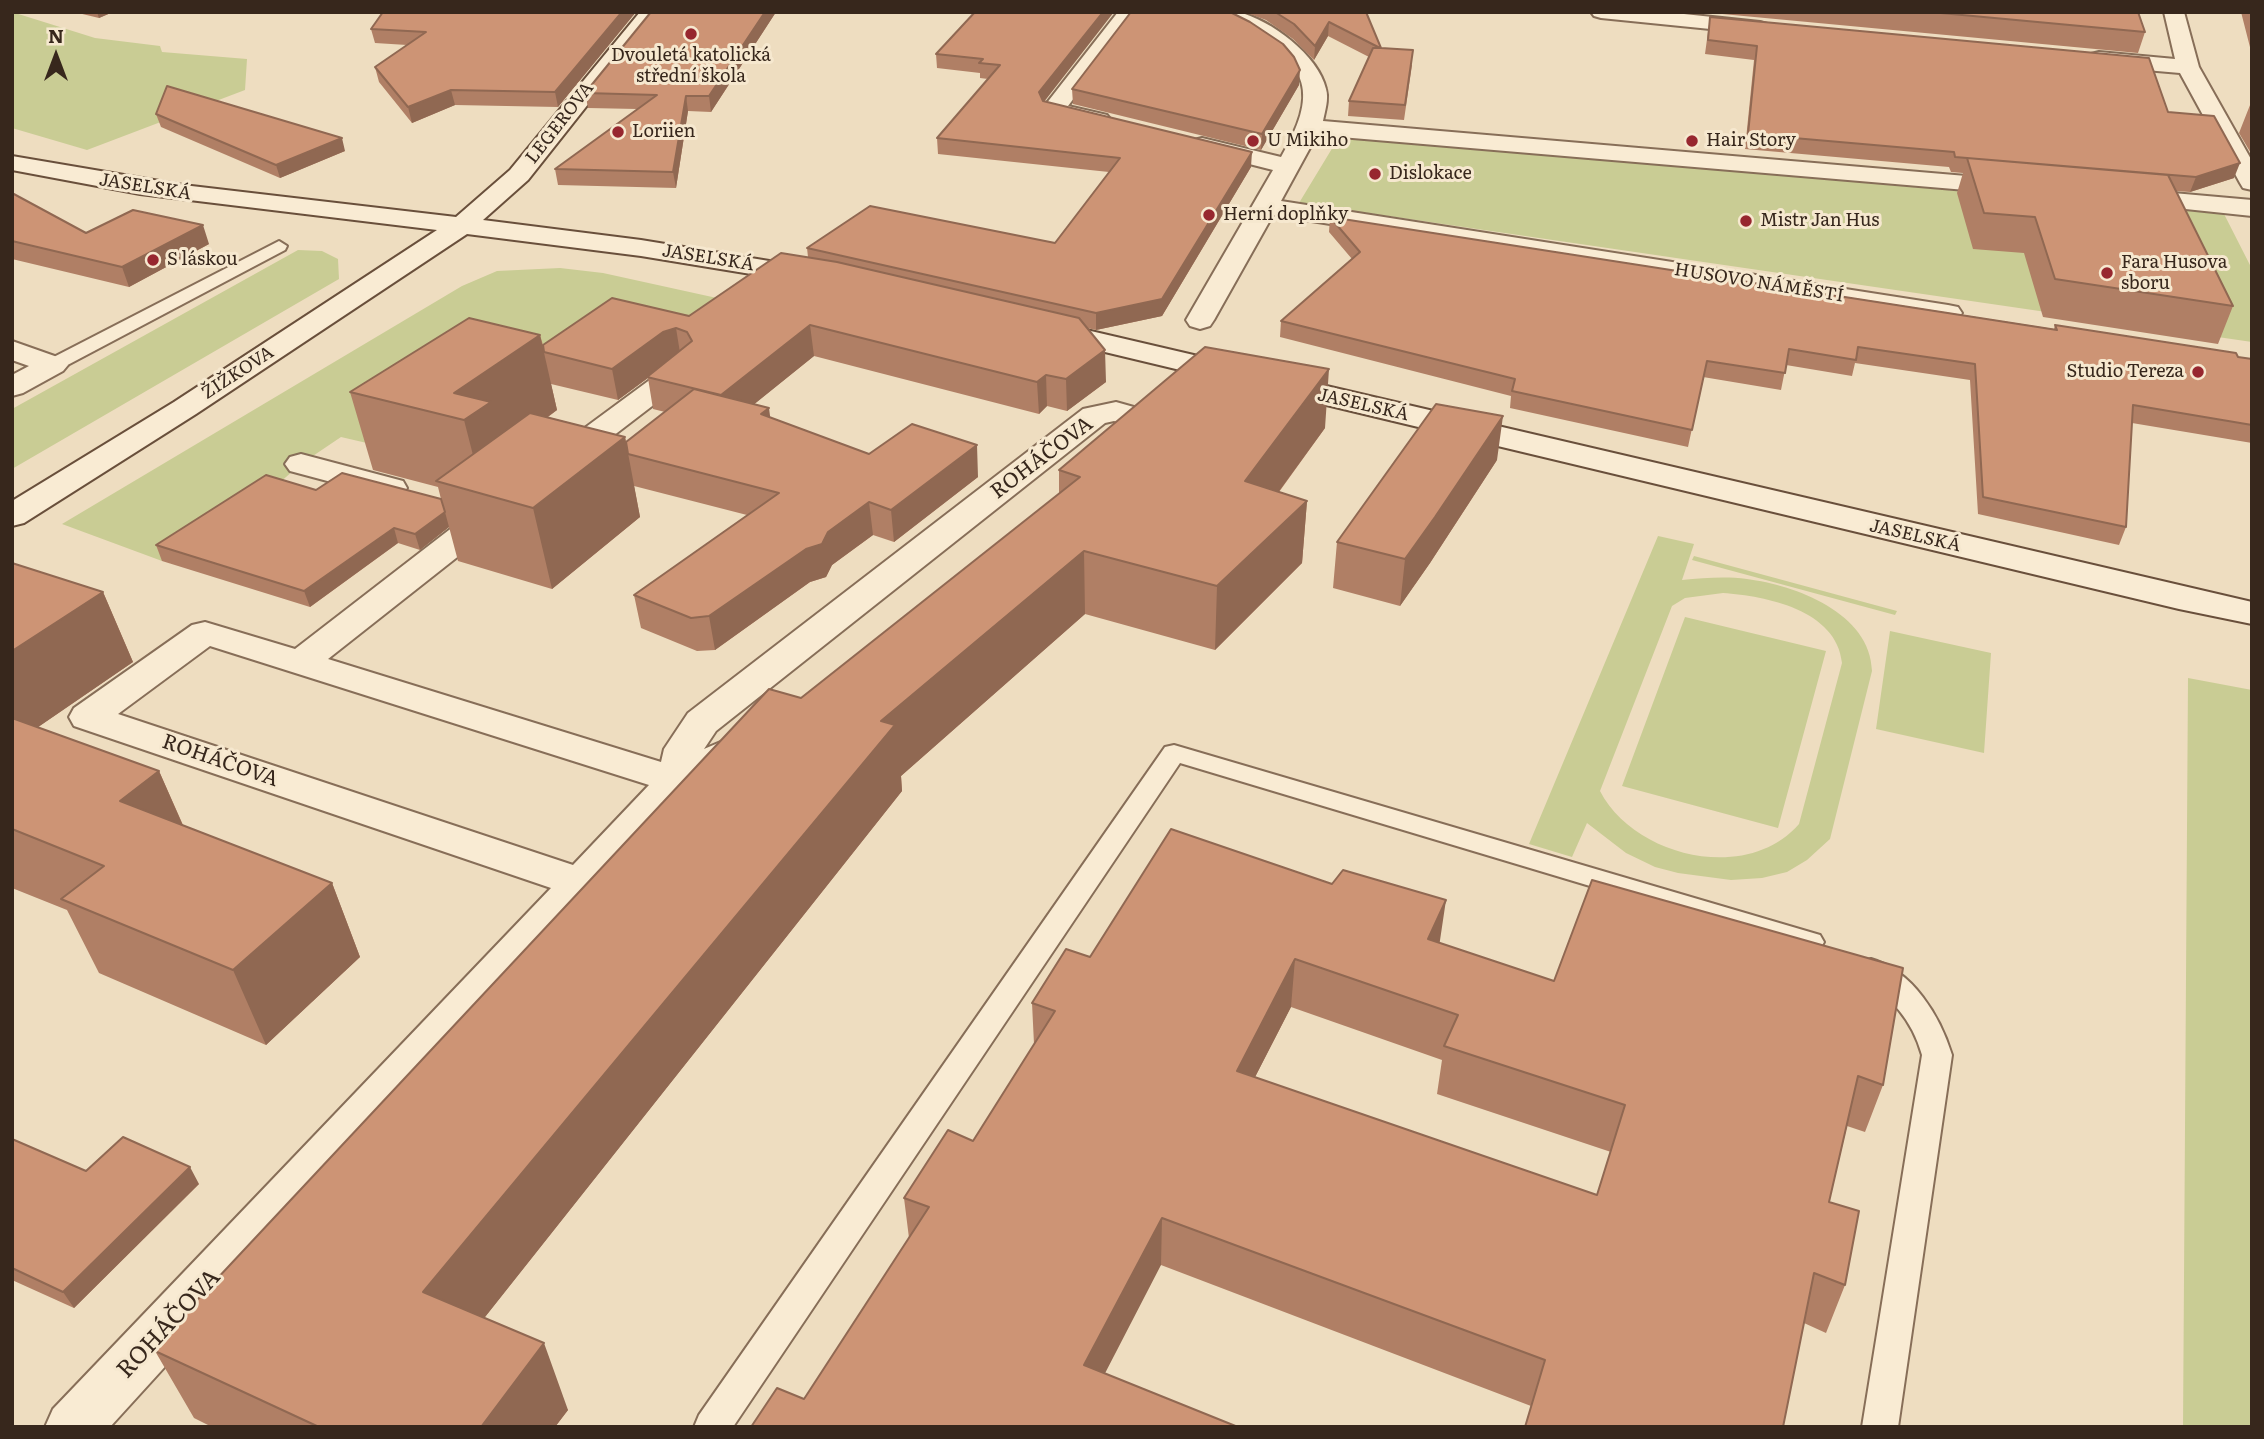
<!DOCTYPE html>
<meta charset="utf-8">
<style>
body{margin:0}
#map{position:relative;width:2264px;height:1439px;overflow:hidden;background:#eeddc0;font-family:Literata,serif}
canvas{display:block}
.frame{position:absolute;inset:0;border:14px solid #37271c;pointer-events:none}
.north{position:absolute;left:21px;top:21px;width:70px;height:70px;-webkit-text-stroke:5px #f6e8cf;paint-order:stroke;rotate:0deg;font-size:19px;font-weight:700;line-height:28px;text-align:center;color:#37271c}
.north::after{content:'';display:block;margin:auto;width:24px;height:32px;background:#37271c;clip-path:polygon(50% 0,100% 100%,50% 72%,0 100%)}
</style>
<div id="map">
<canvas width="2264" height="1439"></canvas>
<div class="frame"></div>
<div class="north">N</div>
</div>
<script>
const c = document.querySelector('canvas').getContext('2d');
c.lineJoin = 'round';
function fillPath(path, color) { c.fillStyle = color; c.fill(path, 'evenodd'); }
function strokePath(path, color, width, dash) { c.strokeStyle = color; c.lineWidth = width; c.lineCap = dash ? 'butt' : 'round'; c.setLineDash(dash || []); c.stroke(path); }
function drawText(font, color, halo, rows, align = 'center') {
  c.font = font + ' Literata,serif'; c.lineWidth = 6; c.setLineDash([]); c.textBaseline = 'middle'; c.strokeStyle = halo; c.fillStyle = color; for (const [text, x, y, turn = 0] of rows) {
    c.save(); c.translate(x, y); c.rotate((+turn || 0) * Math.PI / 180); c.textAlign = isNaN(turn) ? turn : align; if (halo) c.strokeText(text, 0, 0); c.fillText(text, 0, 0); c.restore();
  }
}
fillPath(new Path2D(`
 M 12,12 L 95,38 L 160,46 L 162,52 L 247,59 L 245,90 L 87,150 L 12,128 Z
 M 1339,137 L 2224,214 L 2252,269 L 2252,342 L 1299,203 Z
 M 298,250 L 322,251 L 338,259 L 339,279 L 12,469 L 12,409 Z
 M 560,268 L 603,273 L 735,302 L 685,345 L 617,329 L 401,451 L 341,437 L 301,464 L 271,490 L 162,561 L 62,524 L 462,286 L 497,271 Z
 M 1658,536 L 1694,544 L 1682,580 C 1704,578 1725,576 1747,579 C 1795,585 1871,613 1872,671 L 1830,839 L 1807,860 L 1787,872 L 1762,878 L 1731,880 L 1678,873 L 1655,867 L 1626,853 L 1587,823 L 1572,857 L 1529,844 ZM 1723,593 C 1766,596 1837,610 1842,663 L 1799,824 C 1747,884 1634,857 1600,791 L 1672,606 L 1685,598 Z
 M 1694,556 L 1897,611 L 1895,615 L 1692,560 Z
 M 1685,617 L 1826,651 L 1778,828 L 1622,786 Z
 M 1890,631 L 1991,653 L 1984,753 L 1876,729 Z
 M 2188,678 L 2252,690 L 2252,1427 L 2183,1427 Z`), '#c9cc94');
const lane = new Path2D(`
 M 279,241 L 287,246 L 285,250 L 60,369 L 46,369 L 44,365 L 46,361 Z
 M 1174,745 L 1820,935 L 1824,942 L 1820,949 L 1810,952 L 1180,763 L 733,1427 L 694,1427 L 699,1415 L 1165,747 Z
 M 1871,959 C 1913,971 1940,1016 1952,1055 L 1898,1427 L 1862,1427 L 1922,1055 C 1912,1019 1891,998 1861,976 L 1857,969 L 1861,962 Z`);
const street = new Path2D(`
 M 1118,12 L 1139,12 L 1068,106 L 1107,115 L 1111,120 L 1107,125 L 1099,127 L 1046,114 L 1042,109 L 1046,104 Z
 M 1211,12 C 1219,12 1230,10 1238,12 C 1271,20 1318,55 1326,89 C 1329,99 1325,111 1323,121 L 2013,180 L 2022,182 L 2025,187 L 2022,192 L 2013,194 L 1317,135 L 1281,201 L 1948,305 L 1958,307 L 1962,313 L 1958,319 L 1948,321 L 1273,215 L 1214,320 L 1210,326 L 1200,329 L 1190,326 L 1186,320 L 1273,170 L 1194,150 L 1190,145 L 1194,140 L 1202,138 L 1281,157 C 1318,94 1311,64 1244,31 C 1234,25 1218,22 1211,12 Z
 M 1591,12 L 1665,12 L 1760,22 L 1767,24 L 1770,28 L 1767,32 L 1760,34 L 1601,18 L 1594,16 Z
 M 2164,12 L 2184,12 L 2199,67 L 2252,161 L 2252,190 L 2243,188 L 2240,183 L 2180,73 L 2099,66 L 2091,64 L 2088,59 L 2091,54 L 2099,52 L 2175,59 Z
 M 2128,189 L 2252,200 L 2252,216 L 2119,202 L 2115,197 L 2119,192 Z
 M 12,341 L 63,359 L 68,365 L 63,371 L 23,393 L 12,396 L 12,375 L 29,366 L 12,360 Z
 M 680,362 L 690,365 L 695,371 L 690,377 L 570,469 L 559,472 L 548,469 L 543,462 L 548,455 L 670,365 Z
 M 1116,402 L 1148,411 L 1157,424 C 1147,444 1127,460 1105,455 L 1100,448 L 1125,424 L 1114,421 L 1105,423 L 716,731 L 704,749 L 737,735 L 751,739 L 757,748 L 751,757 L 691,789 L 110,1427 L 45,1427 L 53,1409 L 551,888 L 74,726 L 69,717 L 74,708 L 192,625 L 205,622 L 295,649 L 471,513 L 475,506 L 487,503 L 503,507 L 508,514 L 503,521 L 328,659 L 661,762 L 664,749 L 688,713 L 1083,409 ZM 210,646 L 649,785 L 573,865 L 118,714 Z
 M 301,454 L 403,481 L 407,488 L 403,495 L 391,498 L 290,471 L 285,464 L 290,457 Z`);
const secondary = new Path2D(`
 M 640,12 L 661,12 L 528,180 L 483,220 L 641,240 L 812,268 L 822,270 L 826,276 L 822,282 L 812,284 L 641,256 L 467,234 L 196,414 L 24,523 L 12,526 L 12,501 L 174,402 L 437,230 L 140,194 L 12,170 L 12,156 L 183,185 L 456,217 L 510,170 Z
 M 1048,321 L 2252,602 L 2252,624 L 2179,609 L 1038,336 L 1034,330 L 1038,324 Z`);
strokePath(lane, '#876e58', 4);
strokePath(street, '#876e58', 4);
strokePath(secondary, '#694f3b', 4);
fillPath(lane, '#f9ebd3');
fillPath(street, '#f9ebd3');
fillPath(secondary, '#f9ebd3');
fillPath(new Path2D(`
 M 74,12 L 113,12 L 99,18 Z
 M 383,12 L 636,12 L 558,107 L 455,105 L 412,123 L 379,82 L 375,67 L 407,45 L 375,43 L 371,29 Z
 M 651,12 L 776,12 L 711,112 L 688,111 L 676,188 L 558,185 L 555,169 L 637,109 L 588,108 L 585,93 Z
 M 975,12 L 1045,101 L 1251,167 L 1162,316 L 1096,330 L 1087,328 L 1106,382 L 1067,411 L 1047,406 L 1039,414 L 814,356 L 754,404 L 771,418 L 869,454 L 978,477 L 894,542 L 873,535 L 832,565 L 826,577 L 810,582 L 715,650 L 697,651 L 641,628 L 634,595 L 747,515 L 634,486 L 640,517 L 552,589 L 458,561 L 449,527 L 420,550 L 398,543 L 310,607 L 162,561 L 156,545 L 441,499 L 438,487 L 373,470 L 350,392 L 540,335 L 543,345 L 689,316 L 808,257 L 807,248 L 1055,243 L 1109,172 L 938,154 L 937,138 L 988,79 L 980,78 L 980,73 L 937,68 L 936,54 ZM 648,378 L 653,409 L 665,412 L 626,442 L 625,437 L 548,417 L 557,410 L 551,384 L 618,400 Z
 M 1244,12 L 1366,12 L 1381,48 L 1412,65 L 1404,120 L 1348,116 L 1349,101 L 1369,57 L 1328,36 L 1314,60 L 1293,39 L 1266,20 Z
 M 1701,12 L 2138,12 L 2145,32 L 2138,53 Z
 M 2241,12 L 2252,12 L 2252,55 Z
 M 1710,17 L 2168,112 L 2234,178 L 2190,192 L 2176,191 L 2233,306 L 2218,344 L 2043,317 L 2024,253 L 1973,249 L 1957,193 L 1963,173 L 1951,172 L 1949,167 L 1745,149 L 1754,60 L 1705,54 Z
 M 1299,85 L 1261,150 L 1073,104 L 1072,89 Z
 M 2252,100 L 2252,155 L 2239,133 Z
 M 156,114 L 345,151 L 280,178 L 161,127 Z
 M 12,193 L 86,233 L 209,244 L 129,287 L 12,259 Z
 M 1330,217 L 2054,329 L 2055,325 L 2252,359 L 2252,443 L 2132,423 L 2126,527 L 2119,545 L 1978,514 L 1970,380 L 1855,363 L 1852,376 L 1786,365 L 1781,390 L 1703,377 L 1688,447 L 1510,408 L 1511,396 L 1280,337 L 1281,321 L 1352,259 L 1329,232 Z
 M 1325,428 L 1279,492 L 1307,501 L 1302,563 L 1215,650 L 1085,614 L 901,776 L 902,791 L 484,1318 L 568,1410 L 555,1427 L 212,1427 L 194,1418 L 155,1351 L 801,698 L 1059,494 L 1059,470 Z
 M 1497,460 L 1430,563 L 1400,606 L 1333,588 L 1337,542 Z
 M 12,563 L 103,592 L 133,662 L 38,727 L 159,771 L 183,825 L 332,883 L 360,957 L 266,1045 L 99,973 L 67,910 L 12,888 Z
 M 1592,880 L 1883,1085 L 1865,1132 L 1847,1126 L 1829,1202 L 1845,1285 L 1826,1333 L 1804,1323 L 1531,1406 L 1161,1265 L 804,1399 L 909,1238 L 904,1198 L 973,1141 L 1034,1044 L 1032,1003 L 1090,957 L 1440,943 L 1554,981 ZM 1291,1007 L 1442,1060 L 1437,1094 L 1611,1152 L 1597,1195 L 1255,1077 Z
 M 12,1139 L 86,1171 L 199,1184 L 74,1308 L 12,1280 Z`), '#b07f65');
fillPath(new Path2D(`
 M 97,12 L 113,12 L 99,18 Z
 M 622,12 L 636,12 L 558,107 L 555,92 Z
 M 765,12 L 776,12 L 711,112 L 709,96 Z
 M 1103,12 L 1114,12 L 1040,107 L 1039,92 Z
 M 1329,22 L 1328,36 L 1314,60 L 1315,46 Z
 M 1300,70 L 1299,85 L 1261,150 L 1262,134 Z
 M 451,90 L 455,105 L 412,123 L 408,107 Z
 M 686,96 L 688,111 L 676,188 L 673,172 Z
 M 342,138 L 345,151 L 280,178 L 276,165 Z
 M 1252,152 L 1251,167 L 1162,316 L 1096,330 L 1096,313 Z
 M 2240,163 L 2234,178 L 2190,192 L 2196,177 Z
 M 203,225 L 209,244 L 129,287 L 122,267 Z
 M 810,325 L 814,356 L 726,427 L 721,395 Z
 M 676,328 L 681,359 L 668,363 L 618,400 L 612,369 L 663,332 Z
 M 540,335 L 557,410 L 502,450 L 483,494 L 464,420 L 454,393 Z
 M 1105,350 L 1106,382 L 1067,411 L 1066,379 Z
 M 1329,369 L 1325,428 L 1242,542 L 1245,481 Z
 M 1046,375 L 1047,406 L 1039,414 L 1037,382 Z
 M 769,408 L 773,439 L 761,414 Z
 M 1503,416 L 1497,460 L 1430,563 L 1400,606 L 1405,559 Z
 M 625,437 L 640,517 L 552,589 L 533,508 Z
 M 977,445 L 978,477 L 894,542 L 891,510 Z
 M 1307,501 L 1302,563 L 1215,650 L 1217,586 Z
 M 869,502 L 873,535 L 832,565 L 826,577 L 810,582 L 715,650 L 709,616 L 806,549 Z
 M 445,512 L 449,527 L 420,550 L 415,534 Z
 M 394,528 L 398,543 L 310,607 L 304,591 Z
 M 1084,551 L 1085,614 L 901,776 L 902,791 L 451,1360 L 423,1292 L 881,721 Z
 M 103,592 L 133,662 L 12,745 L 12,651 Z
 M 159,771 L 191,844 L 120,801 Z
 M 332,883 L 360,957 L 266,1045 L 233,970 Z
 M 1446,900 L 1439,947 L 1428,939 Z
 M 1295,959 L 1291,1007 L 1234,1118 L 1237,1071 Z
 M 190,1167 L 199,1184 L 74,1308 L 63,1292 Z
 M 1162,1218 L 1161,1265 L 1085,1412 L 1084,1365 Z
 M 544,1343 L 568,1410 L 555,1427 L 481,1427 Z`), '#906852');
const building = new Path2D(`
 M 383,12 L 622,12 L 555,92 L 451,90 L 408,107 L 375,67 L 426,32 L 371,29 Z
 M 651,12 L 765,12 L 709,96 L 686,96 L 673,172 L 555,169 L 657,95 L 585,93 Z
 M 975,12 L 1103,12 L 1039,92 L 1043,101 L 1252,152 L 1162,299 L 1096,313 L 807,248 L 870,206 L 1055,243 L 1120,158 L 937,138 L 1000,65 L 979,63 L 983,59 L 936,54 Z
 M 1131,12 L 1230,12 L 1250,22 L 1283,44 L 1294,57 L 1300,70 L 1262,134 L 1072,89 Z
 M 1275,12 L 1366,12 L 1381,48 L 1413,50 L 1405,105 L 1349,101 L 1373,48 L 1380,48 L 1329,22 L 1315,46 L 1294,24 Z
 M 1930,12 L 2138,12 L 2145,32 Z
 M 1710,17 L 2149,58 L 2168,112 L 2214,116 L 2240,163 L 2196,177 L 1955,157 L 1954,152 L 1748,134 L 1757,46 L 1708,40 Z
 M 167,86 L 342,138 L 276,165 L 156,114 Z
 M 1967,158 L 2168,175 L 2233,306 L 2055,279 L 2035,217 L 1984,213 Z
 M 12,193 L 86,233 L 133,210 L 203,225 L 122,267 L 12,241 Z
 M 1330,217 L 2057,330 L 2055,325 L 2236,353 L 2238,357 L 2252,359 L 2252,425 L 2133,405 L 2126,527 L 1983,497 L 1975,364 L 1858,347 L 1856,360 L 1789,349 L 1785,373 L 1707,361 L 1692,430 L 1512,391 L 1515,379 L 1281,321 L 1360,252 Z
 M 781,253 L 837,262 L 1079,318 L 1105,350 L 1066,379 L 1046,375 L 1037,382 L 810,325 L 721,395 L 647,377 L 692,341 L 687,332 L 676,328 L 663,332 L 612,369 L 544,352 L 543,345 L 612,298 L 689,316 Z
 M 469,318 L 540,335 L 454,393 L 491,402 L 464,420 L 350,392 Z
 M 1205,347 L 1329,369 L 1245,481 L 1307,501 L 1217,586 L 1084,551 L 881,721 L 895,725 L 423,1292 L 544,1343 L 481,1427 L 319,1427 L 155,1351 L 170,1329 L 769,689 L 801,698 L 1080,477 L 1059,470 Z
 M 694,389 L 769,408 L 761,414 L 869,454 L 912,424 L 977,445 L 891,510 L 869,502 L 828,532 L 822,544 L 806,549 L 709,616 L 691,618 L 634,595 L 779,493 L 628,454 L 626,442 Z
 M 1436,404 L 1503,416 L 1435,517 L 1405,559 L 1337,542 Z
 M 530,413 L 625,437 L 533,508 L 436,481 Z
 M 342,473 L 441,499 L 445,512 L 415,534 L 394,528 L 304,591 L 156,545 L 266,475 L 316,490 Z
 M 12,563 L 103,592 L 12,651 Z
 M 12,718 L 159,771 L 120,801 L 332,883 L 233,970 L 61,899 L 104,866 L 12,829 Z
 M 1171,829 L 1332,884 L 1343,870 L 1446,900 L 1428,939 L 1554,981 L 1592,880 L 1903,968 L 1883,1085 L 1858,1076 L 1829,1202 L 1859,1211 L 1845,1285 L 1814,1273 L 1783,1427 L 1525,1427 L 1545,1360 L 1162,1218 L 1084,1365 L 1238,1427 L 751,1427 L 777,1388 L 804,1399 L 929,1207 L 904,1198 L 948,1130 L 973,1141 L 1055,1011 L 1032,1003 L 1066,949 L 1090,957 ZM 1295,959 L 1458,1015 L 1444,1046 L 1625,1105 L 1597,1195 L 1237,1071 Z
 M 123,1137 L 190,1167 L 63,1292 L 12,1268 L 12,1139 L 86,1171 Z`);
fillPath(building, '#cd9475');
strokePath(building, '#906852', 2);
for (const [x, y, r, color] of [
 [691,34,7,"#97272f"],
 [618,132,7,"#97272f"],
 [1253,141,7,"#97272f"],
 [1692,141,7,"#97272f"],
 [1375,174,7,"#97272f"],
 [1209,215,7,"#97272f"],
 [1746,221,7,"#97272f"],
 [153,260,7,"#97272f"],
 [2107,273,7,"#97272f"],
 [2198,372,7,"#97272f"]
]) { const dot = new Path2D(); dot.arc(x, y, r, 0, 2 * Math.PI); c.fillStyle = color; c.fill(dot); strokePath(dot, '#f6e8cf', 2.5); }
drawText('18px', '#37271c', '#f6e8cf', [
 ["Dvouletá katolická",691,56,"center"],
 ["střední škola",691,77,"center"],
 ["Loriien",632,132],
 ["U Mikiho",1267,141],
 ["Hair Story",1706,141],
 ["Dislokace",1389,174],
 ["Herní doplňky",1223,215],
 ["Mistr Jan Hus",1760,221],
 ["S láskou",167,260],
 ["Fara Husova",2121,263],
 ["sboru",2121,284],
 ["Studio Tereza",2184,372,"right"]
], 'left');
drawText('18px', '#37271c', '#f6e8cf', [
 ["LEGEROVA",560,123,-52],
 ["JASELSKÁ",145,187,9],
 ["JASELSKÁ",708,258,9],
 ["HUSOVO NÁMĚSTÍ",1759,283,9],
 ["ŽIŽKOVA",238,373,-33],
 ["JASELSKÁ",1363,405,13],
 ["JASELSKÁ",1915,536,13]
]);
drawText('21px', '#37271c', '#f6e8cf', [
 ["ROHÁČOVA",1042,458,-37],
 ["ROHÁČOVA",220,761,19]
]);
drawText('24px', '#37271c', '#f6e8cf', [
 ["ROHÁČOVA",169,1324,-47]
]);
</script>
